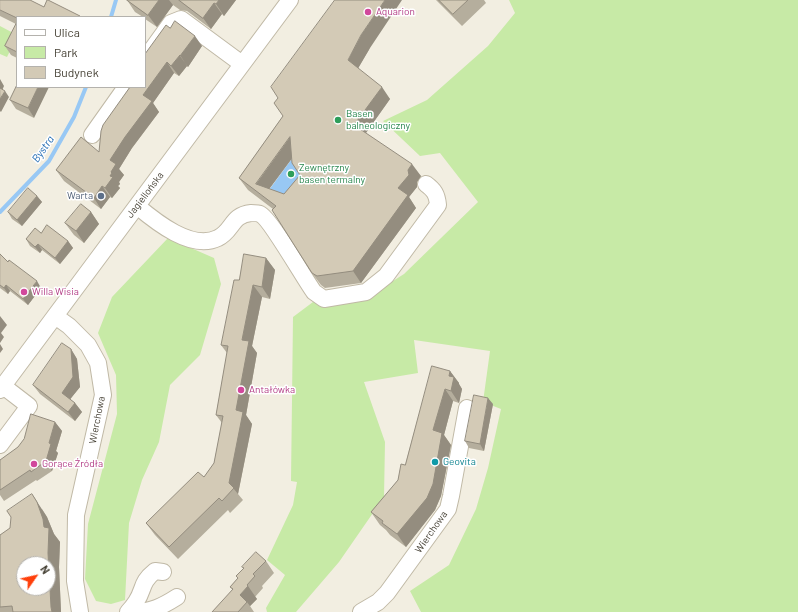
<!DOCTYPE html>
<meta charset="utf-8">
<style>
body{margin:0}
#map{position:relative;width:798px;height:612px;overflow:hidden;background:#f2eee1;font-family:Barlow,sans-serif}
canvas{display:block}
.legend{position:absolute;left:16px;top:16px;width:130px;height:72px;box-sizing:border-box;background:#fff;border:1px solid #b4b2ad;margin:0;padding:5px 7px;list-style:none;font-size:12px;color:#433e32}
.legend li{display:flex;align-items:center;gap:8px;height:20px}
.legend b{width:20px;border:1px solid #b4b2ad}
.north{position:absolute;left:16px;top:556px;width:40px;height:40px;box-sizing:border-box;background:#fff;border:1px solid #b4b2ad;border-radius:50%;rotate:56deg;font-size:11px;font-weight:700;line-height:16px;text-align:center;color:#433e32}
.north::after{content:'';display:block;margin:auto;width:14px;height:18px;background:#ff400b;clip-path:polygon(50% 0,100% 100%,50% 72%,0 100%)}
</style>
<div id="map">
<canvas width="798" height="612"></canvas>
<ul class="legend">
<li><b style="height:5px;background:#fff"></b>Ulica</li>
<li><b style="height:11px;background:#c7eaa6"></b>Park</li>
<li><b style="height:11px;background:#d3cab6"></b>Budynek</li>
</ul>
<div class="north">N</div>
</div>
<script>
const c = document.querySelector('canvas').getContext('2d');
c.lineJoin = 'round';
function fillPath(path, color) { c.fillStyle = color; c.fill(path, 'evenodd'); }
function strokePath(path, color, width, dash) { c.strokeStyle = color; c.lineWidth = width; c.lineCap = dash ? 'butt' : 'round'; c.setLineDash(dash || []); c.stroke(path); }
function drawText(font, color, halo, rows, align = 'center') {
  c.font = font + ' Barlow,sans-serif'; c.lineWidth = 3; c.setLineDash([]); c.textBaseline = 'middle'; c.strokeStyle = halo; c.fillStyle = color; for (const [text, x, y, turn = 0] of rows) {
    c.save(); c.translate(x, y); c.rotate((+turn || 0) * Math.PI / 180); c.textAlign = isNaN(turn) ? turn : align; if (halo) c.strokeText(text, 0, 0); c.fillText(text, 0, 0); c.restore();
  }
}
fillPath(new Path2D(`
 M 509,0 L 798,0 L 798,612 L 421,612 L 410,591 L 449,565 L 476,509 L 488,468 L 501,409 L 483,402 L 490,351 L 414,340 L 418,373 L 364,382 L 385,442 L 384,497 L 339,562 L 296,612 L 267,612 L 266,608 L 285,575 L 267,560 L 293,505 L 297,482 L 291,481 L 293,317 L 317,299 L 382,288 L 404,274 L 478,202 L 440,153 L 420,156 L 383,121 L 427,100 L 488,46 L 515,13 Z
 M 0,26 L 17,35 L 17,37 L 7,57 L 0,54 Z
 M 168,238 L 214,258 L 221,284 L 200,355 L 170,385 L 159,442 L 142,480 L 129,523 L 125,600 L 111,604 L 96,601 L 85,579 L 88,524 L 117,414 L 116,375 L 98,333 L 112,297 Z`), '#c7eaa6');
fillPath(new Path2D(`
 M 305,141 L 300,172 L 293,207 L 266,194 Z`), '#98c8f4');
strokePath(new Path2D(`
 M 111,17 L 116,0
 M 0,212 L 49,161 L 74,117 L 86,87`), '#98c8f4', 4);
const minor = new Path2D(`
 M 145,59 L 171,23 L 181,19 L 242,64
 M 92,135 L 126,87
 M 137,206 C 156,222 192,251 218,238 C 233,231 231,215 251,213 C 254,213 258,213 260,214 C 270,218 305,280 314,292 L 324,299 L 366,292 L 386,276 L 438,205 C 437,194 434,190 426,184
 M 55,316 L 69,326 L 88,345 L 98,363 L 103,395 L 76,515 L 75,581 L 80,612
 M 0,390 L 290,0
 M 0,445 L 29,406 L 3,386
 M 128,612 C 131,609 134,605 136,602 C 145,588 140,583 155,571 L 163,572
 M 134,612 C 151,612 163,606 177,597
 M 361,612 L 378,602 L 387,593 L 448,509 L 451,496 L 467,408`);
strokePath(minor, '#c0b9a6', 18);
strokePath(minor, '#fff', 16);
fillPath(new Path2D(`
 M 0,0 L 44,7 L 80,16 L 17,17 L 17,58 L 11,55 L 5,46 L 16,24 L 0,16 Z
 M 127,0 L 236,0 L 224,16 L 222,14 L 211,29 L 187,11 L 180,10 L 173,5 L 157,27 L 145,19 L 145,17 L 143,17 L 135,12 Z
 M 436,0 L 484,0 L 486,3 L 462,26 Z
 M 170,28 L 202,46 L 188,67 L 187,66 L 179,76 L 174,73 L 153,103 L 159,112 L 132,148 L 119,169 L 124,175 L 119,182 L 120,184 L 118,186 L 120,188 L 112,198 L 110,197 L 101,209 L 64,181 L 56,170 L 99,152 L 129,89 L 128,87 L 145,87 Z
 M 370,48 L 358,68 L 390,99 L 366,133 L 421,176 L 417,182 L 417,187 L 409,197 L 416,208 L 361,283 L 325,288 L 321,285 L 312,273 L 273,209 L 248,190 L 239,178 L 283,116 L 278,98 ZM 292,158 L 300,175 L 284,194 L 269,189 Z
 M 17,85 L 34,118 L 16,109 L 10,100 Z
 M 37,196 L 42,202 L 22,226 L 12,219 L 8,212 Z
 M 91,212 L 99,224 L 84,243 L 74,235 L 65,223 Z
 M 41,233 L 68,241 L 73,248 L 60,264 L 42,250 L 40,253 L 30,246 L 26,239 Z
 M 0,254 L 8,262 L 41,288 L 28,305 L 10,291 L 8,294 L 0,288 Z
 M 266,258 L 275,270 L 270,299 L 262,297 L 252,346 L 257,353 L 246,415 L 252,424 L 238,494 L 243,500 L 230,513 L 228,510 L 178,559 L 155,535 L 146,523 L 204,477 L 214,463 L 222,423 L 216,415 L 227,353 L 221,345 L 239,280 Z
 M 71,349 L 77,359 L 80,387 L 70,399 L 75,403 L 82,412 L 75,421 L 40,394 L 33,385 Z
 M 450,371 L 459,383 L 459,384 L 462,389 L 459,403 L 453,401 L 444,435 L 451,445 L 441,496 L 435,510 L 406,547 L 390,535 L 386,530 L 380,525 L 371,512 L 398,480 Z
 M 493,404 L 484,451 L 469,448 L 465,441 Z
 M 55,422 L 62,431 L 56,451 L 58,453 L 52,471 L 37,481 L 36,480 L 4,501 L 0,495 L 0,460 Z
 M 42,509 L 47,517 L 54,534 L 60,542 L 59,567 L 61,612 L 0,612 L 0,535 Z
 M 266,561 L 274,573 L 262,586 L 263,588 L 255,597 L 257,599 L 250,606 L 254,612 L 212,612 L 233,590 L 230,587 L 238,578 L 236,576 L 244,569 L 242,567 Z`), '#b5ae9d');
fillPath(new Path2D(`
 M 159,0 L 169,0 L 173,5 L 157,27 L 148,15 Z
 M 219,0 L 236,0 L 224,16 L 216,4 Z
 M 385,0 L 402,0 L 370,48 L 356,72 L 348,60 L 361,35 Z
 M 214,3 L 222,14 L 211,29 L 203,18 Z
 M 195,36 L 202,46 L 188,67 L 180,56 Z
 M 180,55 L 187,66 L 179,76 L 171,66 Z
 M 167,62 L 174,73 L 153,103 L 159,112 L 132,148 L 119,169 L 124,175 L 119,182 L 120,184 L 118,186 L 120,188 L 112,198 L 105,188 L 110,176 L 110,160 L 143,95 Z
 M 0,79 L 4,86 L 1,93 L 0,92 Z
 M 38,87 L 49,87 L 34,118 L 28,108 Z
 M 382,87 L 390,99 L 363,137 L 354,125 Z
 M 5,91 L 9,97 L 1,112 L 0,111 L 0,99 Z
 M 290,137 L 299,149 L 264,196 L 256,184 Z
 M 412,164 L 421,176 L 417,182 L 417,187 L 409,197 L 416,208 L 361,283 L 353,271 L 408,170 Z
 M 102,186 L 110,197 L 101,209 L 94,198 Z
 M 37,196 L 42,202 L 22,226 L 17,220 Z
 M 91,212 L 99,224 L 84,243 L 76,231 Z
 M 68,241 L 73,248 L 60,264 L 55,258 Z
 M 38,244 L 42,250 L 40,253 L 35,247 Z
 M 266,258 L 275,270 L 270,299 L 262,287 Z
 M 37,281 L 41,288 L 28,305 L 23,299 Z
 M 6,285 L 10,291 L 8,294 L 4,288 Z
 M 253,285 L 262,297 L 252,346 L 257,353 L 246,415 L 252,424 L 238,494 L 229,483 L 242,340 Z
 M 0,316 L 7,325 L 1,333 L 4,337 L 0,343 Z
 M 0,344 L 3,349 L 0,353 Z
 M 71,349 L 77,359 L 80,387 L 68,402 L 62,393 Z
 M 450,371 L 459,383 L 459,384 L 462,389 L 459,403 L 451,391 L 449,376 Z
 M 445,389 L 453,401 L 444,435 L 451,445 L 441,496 L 435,510 L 406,547 L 397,534 L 433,430 Z
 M 488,398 L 493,404 L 484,451 L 480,444 Z
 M 75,403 L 82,412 L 75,421 L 68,412 Z
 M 55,422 L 62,431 L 56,451 L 58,453 L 52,471 L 46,461 L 49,443 Z
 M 32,494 L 47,517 L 54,534 L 60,542 L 59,567 L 61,612 L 52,612 L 51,607 L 44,527 Z
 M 248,586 L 257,599 L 250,606 L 247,602 L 240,595 Z`), '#948d7f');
const building = new Path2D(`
 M 0,0 L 30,0 L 44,7 L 47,0 L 48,0 L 80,16 L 80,17 L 17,17 L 17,18 L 0,10 Z
 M 127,0 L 159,0 L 148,15 Z
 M 179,0 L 219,0 L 216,4 L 214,3 L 203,18 Z
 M 335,0 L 385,0 L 361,35 L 348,60 L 382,87 L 354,125 L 412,164 L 408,170 L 409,175 L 398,188 L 408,195 L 353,271 L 317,276 L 312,273 L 272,210 L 276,206 L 239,178 L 283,116 L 274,103 L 278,98 L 271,87 ZM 290,137 L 292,163 L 300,175 L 284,194 L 256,184 Z
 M 439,0 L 468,0 L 453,14 Z
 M 175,21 L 195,36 L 180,56 L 180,55 L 171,66 L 167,62 L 143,95 L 152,101 L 125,137 L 110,160 L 116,164 L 111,172 L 112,173 L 110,176 L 113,177 L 105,188 L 102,186 L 94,198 L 56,170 L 81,137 L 99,152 L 101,131 L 103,125 L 130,87 L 145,87 L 145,54 L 166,25 L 170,28 Z
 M 17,22 L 17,52 L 5,46 Z
 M 17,85 L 17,87 L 38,87 L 28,108 L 10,100 Z
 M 0,88 L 5,91 L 0,99 Z
 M 28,188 L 37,196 L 17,220 L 8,212 Z
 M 81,204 L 91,212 L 76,231 L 65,223 Z
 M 47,225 L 68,241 L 55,258 L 38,244 L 35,247 L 26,239 L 35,228 L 41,233 Z
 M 0,254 L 8,262 L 9,260 L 37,281 L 23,299 L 6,285 L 4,288 L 0,285 Z
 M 244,254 L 266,258 L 262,287 L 253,285 L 242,340 L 249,341 L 236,410 L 243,412 L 229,483 L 234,488 L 222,501 L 219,498 L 169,547 L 146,523 L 198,472 L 204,477 L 214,463 L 223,416 L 216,415 L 228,346 L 221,345 L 234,280 L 239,280 Z
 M 62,343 L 71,349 L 73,377 L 62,393 L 75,403 L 68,412 L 33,385 Z
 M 432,366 L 450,371 L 449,376 L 454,377 L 451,391 L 445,389 L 433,430 L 442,433 L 433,484 L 427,498 L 397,534 L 382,523 L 383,521 L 371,512 L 398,480 L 401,464 L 405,465 Z
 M 474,395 L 488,398 L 480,444 L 465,441 Z
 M 31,414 L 55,422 L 49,443 L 51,444 L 46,461 L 31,472 L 30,470 L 0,490 L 0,460 L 18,447 L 24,439 Z
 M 32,494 L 37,502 L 43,519 L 44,527 L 49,528 L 48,553 L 51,607 L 52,612 L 13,612 L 12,606 L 0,607 L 0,535 L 10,528 L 11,517 L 7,511 ZM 24,564 L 48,564 L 48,588 L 24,588 Z
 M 256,552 L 266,561 L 253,574 L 255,576 L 247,585 L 248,586 L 240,595 L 247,602 L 238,612 L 212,612 L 233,589 L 230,587 L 238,578 L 236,576 L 244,568 L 242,567 Z`);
fillPath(building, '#d3cab6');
strokePath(building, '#948d7f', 1);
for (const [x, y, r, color] of [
 [368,12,4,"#d1479c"],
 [338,120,4,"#2e9e5b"],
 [291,174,4,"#2e9e5b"],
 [101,196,4,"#5c6f8a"],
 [24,292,4,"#d1479c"],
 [241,390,4,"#d1479c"],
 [435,462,4,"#0f9aa8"],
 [34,464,4,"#d1479c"]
]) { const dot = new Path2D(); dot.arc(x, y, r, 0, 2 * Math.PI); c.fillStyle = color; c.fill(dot); strokePath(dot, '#fff', 1.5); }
drawText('10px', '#b23c85', '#fff', [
 ["Aquarion",376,12],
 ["Willa Wisia",32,292],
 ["Antałówka",249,390],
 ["Gorące Źródła",42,464]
], 'left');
drawText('10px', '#27864d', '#fff', [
 ["Basen",346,114],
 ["balneologiczny",346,126],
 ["Zewnętrzny",299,168],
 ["basen termalny",299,180]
], 'left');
drawText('10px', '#433e32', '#fff', [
 ["Jagiellońska",145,195,-53],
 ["Wierchowa",97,420,-79],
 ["Wierchowa",431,532,-55]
]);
drawText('10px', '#4e5e75', '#fff', [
 ["Warta",93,196]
], 'right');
drawText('10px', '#0d838f', '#fff', [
 ["Geovita",443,462]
], 'left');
drawText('italic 11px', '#256eb4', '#fff', [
 ["Bystra",43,149,-55]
]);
</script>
